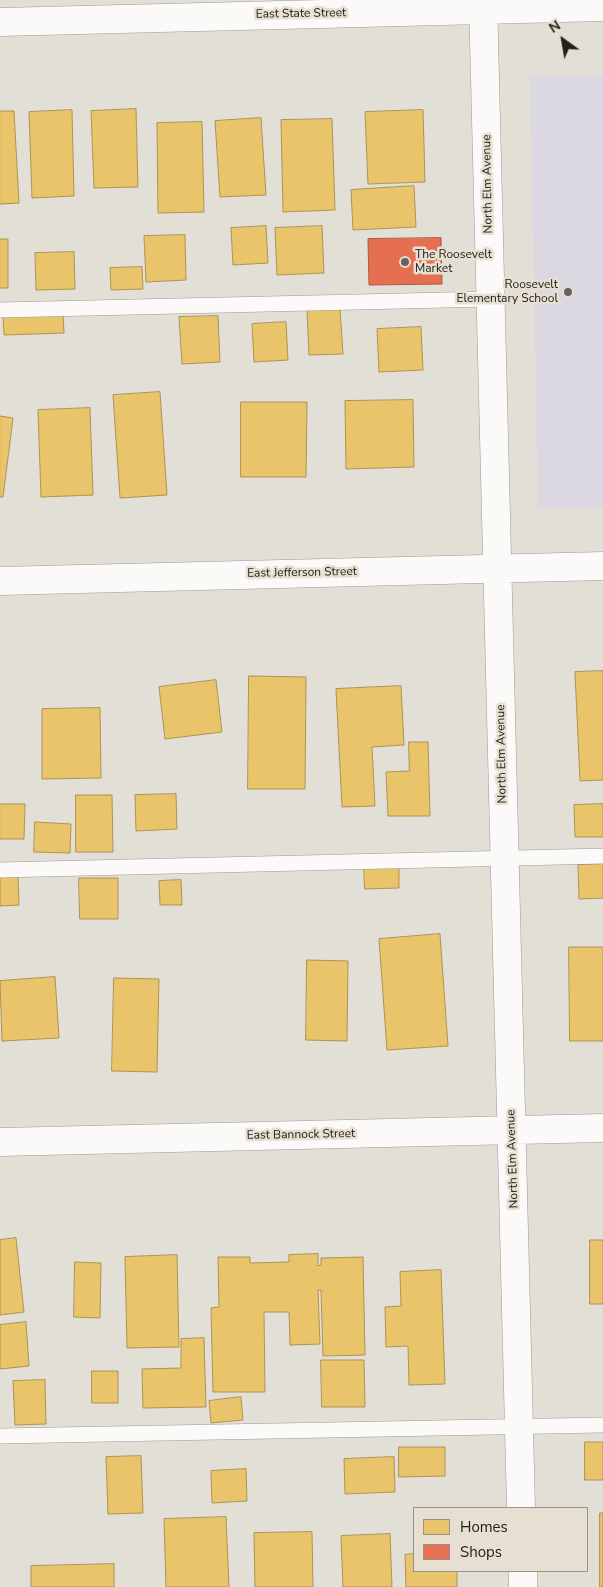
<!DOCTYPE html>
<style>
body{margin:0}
#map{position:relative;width:603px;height:1587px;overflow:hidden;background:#e2dfd7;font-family:"Nunito Sans",sans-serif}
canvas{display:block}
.legend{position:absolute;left:413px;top:1507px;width:175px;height:65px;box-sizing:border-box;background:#e7e0d2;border:1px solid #989389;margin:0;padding:6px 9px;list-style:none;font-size:15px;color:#22201b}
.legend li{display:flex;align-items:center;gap:10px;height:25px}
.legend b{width:25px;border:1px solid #989389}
.north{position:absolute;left:538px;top:15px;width:50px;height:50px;-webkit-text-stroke:4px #e7e0d2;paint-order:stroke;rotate:328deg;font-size:14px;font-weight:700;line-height:20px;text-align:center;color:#22201b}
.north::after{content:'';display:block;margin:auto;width:18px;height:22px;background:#22201b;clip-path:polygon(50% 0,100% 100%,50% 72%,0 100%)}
</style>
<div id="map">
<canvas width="603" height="1587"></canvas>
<ul class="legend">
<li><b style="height:14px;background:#e9c46a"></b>Homes</li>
<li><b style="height:14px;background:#e76f51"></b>Shops</li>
</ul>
<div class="north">N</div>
</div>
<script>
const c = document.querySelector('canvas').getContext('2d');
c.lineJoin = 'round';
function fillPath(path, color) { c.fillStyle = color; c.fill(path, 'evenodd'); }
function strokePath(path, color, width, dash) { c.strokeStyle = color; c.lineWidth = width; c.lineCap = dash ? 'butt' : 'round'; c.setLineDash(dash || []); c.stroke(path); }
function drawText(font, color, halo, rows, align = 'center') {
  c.font = font + ' "Nunito Sans",sans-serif'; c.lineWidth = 5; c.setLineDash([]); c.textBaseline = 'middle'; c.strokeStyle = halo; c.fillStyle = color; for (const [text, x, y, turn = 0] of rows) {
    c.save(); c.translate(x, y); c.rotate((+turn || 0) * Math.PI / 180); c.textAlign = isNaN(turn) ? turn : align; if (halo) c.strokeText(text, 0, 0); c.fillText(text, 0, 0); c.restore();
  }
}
fillPath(new Path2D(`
 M 603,76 L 603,507 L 538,508 L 530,77 Z`), '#dcd8e1');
const homes = new Path2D(`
 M 136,109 L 138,187 L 94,188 L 91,111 Z
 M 72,110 L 74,196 L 32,198 L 29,112 Z
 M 423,110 L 425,182 L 368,184 L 365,112 Z
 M 0,111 L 14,111 L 19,203 L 0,204 Z
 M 261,118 L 266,195 L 220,197 L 215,121 Z
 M 332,119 L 335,210 L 283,212 L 281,120 Z
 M 202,122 L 204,212 L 158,213 L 157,123 Z
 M 414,186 L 416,227 L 353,230 L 351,190 Z
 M 266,226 L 268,263 L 233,265 L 231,228 Z
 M 322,226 L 324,273 L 277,275 L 275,228 Z
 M 185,235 L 186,280 L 146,282 L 144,236 Z
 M 0,239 L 8,239 L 8,288 L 0,288 Z
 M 74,252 L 75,289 L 36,290 L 35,253 Z
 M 142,267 L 143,289 L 111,290 L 110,268 Z
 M 340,308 L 343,354 L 309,355 L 307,311 Z
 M 63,313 L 64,333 L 4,335 L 3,315 Z
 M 218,316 L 220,362 L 182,364 L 179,317 Z
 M 286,322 L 288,360 L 254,362 L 252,324 Z
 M 421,327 L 423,370 L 379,372 L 377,329 Z
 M 160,392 L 167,495 L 120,498 L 113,395 Z
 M 413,400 L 414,467 L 346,469 L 345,401 Z
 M 241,402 L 307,402 L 306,477 L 241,477 Z
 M 90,408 L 93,495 L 41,497 L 38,410 Z
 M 0,416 L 13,418 L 3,497 L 0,497 Z
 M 603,671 L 603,780 L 580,781 L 575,672 Z
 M 249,676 L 306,677 L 305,789 L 248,789 Z
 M 216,680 L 222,732 L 165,739 L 159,687 Z
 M 401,686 L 404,745 L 372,747 L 375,806 L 342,807 L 336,689 Z
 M 100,708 L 101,778 L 42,779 L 42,709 Z
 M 409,742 L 428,742 L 430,816 L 388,816 L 386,772 L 409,771 Z
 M 176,794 L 177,829 L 136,831 L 135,795 Z
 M 76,795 L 112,795 L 113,852 L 76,852 Z
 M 0,804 L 25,804 L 24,839 L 0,839 Z
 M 603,804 L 603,837 L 575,837 L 574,805 Z
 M 35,822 L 71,824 L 70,853 L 34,852 Z
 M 603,864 L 603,898 L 579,899 L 578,865 Z
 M 364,867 L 399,867 L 399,888 L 365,889 Z
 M 18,876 L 19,905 L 0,906 L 0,877 Z
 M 79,878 L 118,878 L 118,919 L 80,919 Z
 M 181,880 L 182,905 L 160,905 L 159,881 Z
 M 440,934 L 448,1046 L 387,1050 L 379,939 Z
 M 569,947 L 603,947 L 603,1041 L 570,1041 Z
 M 307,960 L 348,961 L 347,1041 L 306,1040 Z
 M 55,977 L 59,1038 L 2,1041 L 0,981 Z
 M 114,978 L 159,979 L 157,1072 L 112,1071 Z
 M 16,1238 L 24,1312 L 0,1315 L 0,1240 Z
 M 590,1240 L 603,1240 L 603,1304 L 590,1304 Z
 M 318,1254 L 318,1266 L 321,1265 L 321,1258 L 363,1257 L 365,1355 L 323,1356 L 321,1290 L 318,1290 L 320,1344 L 290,1345 L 289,1312 L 264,1312 L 265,1392 L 213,1392 L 211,1308 L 219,1307 L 218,1257 L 250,1257 L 250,1263 L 289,1262 L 289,1255 Z
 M 177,1255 L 179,1347 L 127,1348 L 125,1257 Z
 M 75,1262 L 101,1263 L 100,1318 L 74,1317 Z
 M 441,1270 L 445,1384 L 409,1385 L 408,1346 L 386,1347 L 385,1307 L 401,1306 L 400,1272 Z
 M 26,1322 L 29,1366 L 0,1369 L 0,1325 Z
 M 204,1338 L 206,1407 L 143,1408 L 142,1369 L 181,1368 L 181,1339 Z
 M 321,1360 L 364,1360 L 365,1407 L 322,1407 Z
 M 92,1371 L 118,1371 L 118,1403 L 92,1403 Z
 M 45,1380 L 46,1424 L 15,1425 L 13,1381 Z
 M 241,1397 L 243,1420 L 211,1423 L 209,1401 Z
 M 585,1442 L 603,1442 L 603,1480 L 585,1480 Z
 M 399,1447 L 445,1447 L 445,1476 L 399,1477 Z
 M 141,1456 L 143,1513 L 108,1514 L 106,1457 Z
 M 394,1457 L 395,1492 L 345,1494 L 344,1459 Z
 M 246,1469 L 247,1501 L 212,1503 L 211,1471 Z
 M 600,1513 L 603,1513 L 603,1587 L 600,1587 Z
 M 226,1517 L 229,1587 L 166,1587 L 164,1519 Z
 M 312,1532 L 313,1587 L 255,1587 L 254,1533 Z
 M 390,1534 L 392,1587 L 343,1587 L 341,1536 Z
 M 414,1554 L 414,1571 L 457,1571 L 457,1587 L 406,1587 L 405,1555 Z
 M 114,1564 L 114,1587 L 31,1587 L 31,1566 Z`);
fillPath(homes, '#e9c46a');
strokePath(homes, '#ad9352', 1);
const shops = new Path2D(`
 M 441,238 L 442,284 L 369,285 L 368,239 Z`);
fillPath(shops, '#e76f51');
strokePath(shops, '#ac5741', 1);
const service = new Path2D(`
 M 0,310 L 491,299
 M 0,870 L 603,856
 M 0,1436 L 603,1425`);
const minor = new Path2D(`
 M 483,0 L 521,1508
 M 0,22 L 603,7
 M 0,581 L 603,566
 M 0,1142 L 603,1128
 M 523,1571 L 523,1587`);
strokePath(service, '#9b9993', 16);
strokePath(minor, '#9b9993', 29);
strokePath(service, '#fbfaf9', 15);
strokePath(minor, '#fbfaf9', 28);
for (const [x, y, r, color] of [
 [405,262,5,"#65635d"],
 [568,292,5,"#65635d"]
]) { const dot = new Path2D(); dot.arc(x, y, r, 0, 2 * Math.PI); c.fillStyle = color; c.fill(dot); strokePath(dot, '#e7e0d2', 2); }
drawText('12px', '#22201b', '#e7e0d2', [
 ["East State Street",301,14,-1],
 ["North Elm Avenue",488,184,-91],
 ["East Jefferson Street",302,573,-1],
 ["North Elm Avenue",502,754,-91],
 ["East Bannock Street",301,1135,-1],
 ["North Elm Avenue",513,1159,-92]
]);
drawText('12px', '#22201b', '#e7e0d2', [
 ["The Roosevelt",415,255],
 ["Market",415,269],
 ["Roosevelt",558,285,"right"],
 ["Elementary School",558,299,"right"]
], 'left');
</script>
